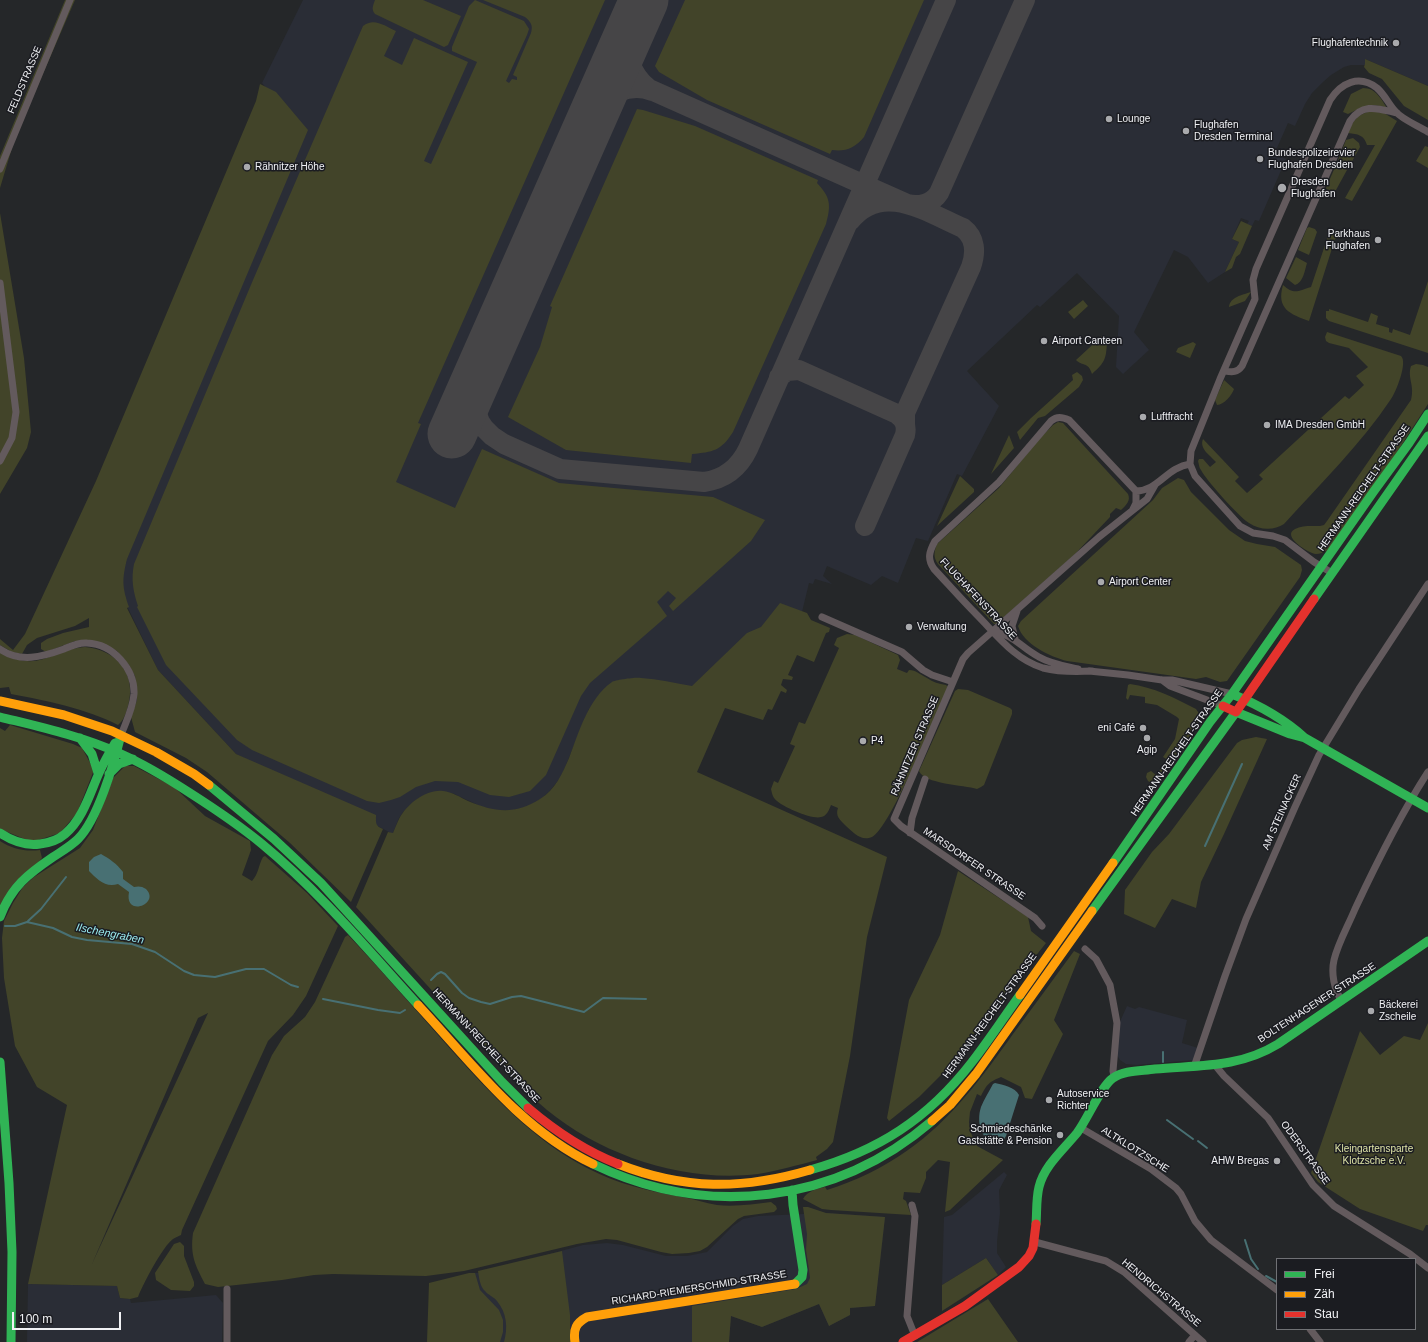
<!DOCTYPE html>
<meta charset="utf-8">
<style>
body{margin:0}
#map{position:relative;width:1428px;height:1342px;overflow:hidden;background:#252729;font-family:Helvetica,sans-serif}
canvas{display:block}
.legend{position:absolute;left:1276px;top:1258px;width:140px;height:72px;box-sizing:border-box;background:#1b1c21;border:1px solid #707175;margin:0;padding:5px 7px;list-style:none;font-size:12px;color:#f0f1f4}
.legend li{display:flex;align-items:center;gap:8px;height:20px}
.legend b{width:20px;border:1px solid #707175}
.scale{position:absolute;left:12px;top:1312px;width:109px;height:18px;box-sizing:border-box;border:2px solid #f0f1f4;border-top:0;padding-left:5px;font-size:12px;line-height:14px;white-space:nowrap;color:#f0f1f4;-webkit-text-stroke:3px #1b1c21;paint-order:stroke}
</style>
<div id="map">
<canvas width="1428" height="1342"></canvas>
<ul class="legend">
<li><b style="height:5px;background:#30b455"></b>Frei</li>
<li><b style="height:5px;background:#ff9f0a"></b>Zäh</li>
<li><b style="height:5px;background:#e5322d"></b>Stau</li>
</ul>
<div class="scale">100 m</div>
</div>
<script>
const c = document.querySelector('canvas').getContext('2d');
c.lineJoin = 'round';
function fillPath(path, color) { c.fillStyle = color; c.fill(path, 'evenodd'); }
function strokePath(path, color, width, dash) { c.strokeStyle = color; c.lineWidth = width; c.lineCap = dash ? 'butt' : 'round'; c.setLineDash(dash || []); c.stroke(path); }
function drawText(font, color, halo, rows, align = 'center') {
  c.font = font + ' Helvetica,sans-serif'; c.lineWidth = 3; c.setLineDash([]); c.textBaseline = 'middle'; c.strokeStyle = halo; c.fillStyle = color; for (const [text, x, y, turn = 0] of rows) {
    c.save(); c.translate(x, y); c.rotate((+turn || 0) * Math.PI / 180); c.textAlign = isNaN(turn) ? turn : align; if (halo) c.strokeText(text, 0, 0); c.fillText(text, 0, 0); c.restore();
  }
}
fillPath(new Path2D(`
 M 303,0 L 1428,0 L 1428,86 L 1365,59 L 1366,65 L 1351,65 L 1344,67 L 1331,75 L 1323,82 L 1312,93 L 1305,104 L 1295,126 L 1288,123 L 1276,150 L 1279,152 L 1281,148 L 1286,150 L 1283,158 L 1286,159 L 1259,221 L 1255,220 L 1252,226 L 1247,224 L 1249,221 L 1241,218 L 1232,239 L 1239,242 L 1225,272 L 1208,283 L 1188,257 L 1174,250 L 1134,332 L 1149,350 L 1123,374 L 1116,367 L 1119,316 L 1077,273 L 1040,307 L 1037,305 L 967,371 L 999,406 L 962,476 L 957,474 L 928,541 L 916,538 L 898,583 L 882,576 L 871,585 L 827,566 L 823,576 L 832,584 L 815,579 L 813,584 L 809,583 L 802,612 L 806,622 L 763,720 L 698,698 L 589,709 L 561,777 L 549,792 L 541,799 L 527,807 L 510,811 L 495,810 L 482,807 L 452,793 L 417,799 L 404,811 L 399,818 L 393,833 L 391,833 L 236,754 L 158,670 L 123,598 L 121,567 L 300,127 L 262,83 Z
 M 1127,1006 L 1135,1009 L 1139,1007 L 1187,1020 L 1182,1043 L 1198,1048 L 1194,1060 L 1136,1065 L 1126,1064 L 1120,1060 L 1117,1055 L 1118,1026 Z
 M 1004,1172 L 1007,1175 L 999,1190 L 1000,1213 L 997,1242 L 997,1253 L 1006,1267 L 998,1275 L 986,1258 L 942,1285 L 944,1217 L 952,1215 Z
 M 826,1213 L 885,1217 L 875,1306 L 850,1308 L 850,1315 L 829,1326 L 819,1304 L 762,1327 L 731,1316 L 729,1342 L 470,1342 L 469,1273 L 480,1273 L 583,1245 L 607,1243 L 623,1245 L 666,1256 L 687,1256 L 707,1252 L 733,1226 L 743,1219 L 758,1216 Z
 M 28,1284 L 117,1286 L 120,1298 L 130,1299 L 131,1303 L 216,1295 L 223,1303 L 222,1342 L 27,1342 Z`), '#2a2d36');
fillPath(new Path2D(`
 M 65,0 L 75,0 L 15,138 L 0,188 L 0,156 Z
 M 375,0 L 423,0 L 461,16 L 448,45 L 444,47 L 375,14 C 371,9 373,6 375,0 Z
 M 475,0 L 524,21 L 529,29 L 527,35 L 506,81 L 509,83 L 512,79 L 517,80 L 517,77 L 513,75 L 531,33 C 533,25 531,22 525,17 L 483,0 L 605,0 L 418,423 L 421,424 L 396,482 L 455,508 L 482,449 L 559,483 L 713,497 L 765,520 L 751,541 L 673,611 L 669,606 L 676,598 L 668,591 L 657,602 L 667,616 L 590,683 L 581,696 L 546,775 L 530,791 L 509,797 L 490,795 L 458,782 L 435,781 L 416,787 L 400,797 L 391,800 L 379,803 L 367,801 L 252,750 L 237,740 L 166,665 L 137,607 L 138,606 C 133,591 131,579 134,564 L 253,280 L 363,26 C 374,17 385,26 396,31 L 384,56 L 402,65 L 414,38 L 468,62 L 424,161 L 431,164 L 477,62 L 452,51 L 452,47 L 469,6 Z
 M 685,0 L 924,0 L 864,137 C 855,148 845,152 832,150 L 830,154 L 707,100 L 659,72 L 655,66 Z
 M 1365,59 L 1428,86 L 1428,120 L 1404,106 L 1382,79 L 1369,73 L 1364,67 L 1365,64 Z
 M 260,84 L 276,92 L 308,130 L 127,559 C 122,579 122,587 129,607 L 127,608 L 158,670 L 236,754 L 376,815 C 376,823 375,826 383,829 L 351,902 L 290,843 L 207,772 L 186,758 L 135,732 L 131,717 L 137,700 L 135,676 L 129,665 L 117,651 L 108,646 L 75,641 L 46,652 L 41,649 L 41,643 L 47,639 L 63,633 L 89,627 L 89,618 L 75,626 L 37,638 L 27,645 L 22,654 L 12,652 L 0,645 L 0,639 L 13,650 L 25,634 L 96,481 L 256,101 Z
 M 1363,88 C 1376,88 1381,99 1387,108 C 1371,102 1363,107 1348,114 L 1343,112 L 1351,94 Z
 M 637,109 L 643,110 L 695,126 L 818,180 L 817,183 C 831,198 831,205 826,224 L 733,432 C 721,451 713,452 692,454 L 691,463 L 566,450 L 508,417 L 540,347 L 552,307 L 550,306 Z
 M 1371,111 L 1384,113 L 1397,121 L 1352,201 L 1345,198 L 1375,145 L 1367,145 C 1364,135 1358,134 1348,133 C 1354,119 1357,115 1371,111 Z
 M 1353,138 L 1359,143 L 1360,147 L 1350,165 L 1338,160 L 1346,140 Z
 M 1425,146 L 1428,147 L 1428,168 L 1416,161 Z
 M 1336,165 L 1347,170 L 1336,190 L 1330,193 L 1326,188 Z
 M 0,206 L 0,213 L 24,358 L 31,432 L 27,448 L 0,494 Z
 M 1241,221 L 1252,226 L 1240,254 L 1236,257 L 1232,268 L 1225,272 L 1239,242 L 1232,239 Z
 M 1309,227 L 1315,229 L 1317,232 L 1309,255 L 1298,250 L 1307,228 Z
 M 1329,233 L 1338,236 L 1337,238 L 1335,239 L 1309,321 C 1290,314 1276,309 1283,285 C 1294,295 1298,291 1311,287 Z
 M 1296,257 L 1307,263 C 1305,270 1303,283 1295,285 L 1286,278 Z
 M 1428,281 L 1428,353 L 1329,321 L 1326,318 L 1326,311 L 1329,311 L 1329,309 L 1368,322 L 1371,313 L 1378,316 L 1376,324 L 1389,328 L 1389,332 L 1392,333 L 1393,329 L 1410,335 Z
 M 1251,292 L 1245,301 L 1229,307 C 1230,297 1242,295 1251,292 Z
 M 1083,300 L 1088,306 L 1074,319 L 1068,312 Z
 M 1327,332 L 1401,356 C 1408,362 1396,392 1391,399 C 1361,444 1320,484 1284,524 C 1274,531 1259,530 1249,523 C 1239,517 1206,480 1201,470 C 1199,468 1199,464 1198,461 L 1199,459 L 1203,459 L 1210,467 L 1216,462 C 1210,455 1199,449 1203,439 L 1239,477 L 1235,481 L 1247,493 L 1263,479 L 1259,475 L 1345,396 L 1349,399 L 1364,385 L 1356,376 L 1368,367 L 1349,348 L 1329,343 L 1326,341 L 1325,337 Z
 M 1102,336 L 1107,342 C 1106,360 1105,362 1092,374 C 1088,361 1083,367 1076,360 Z
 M 1193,342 L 1196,344 L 1190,358 L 1176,352 L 1178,348 Z
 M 1416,364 L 1423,365 L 1428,367 L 1428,404 L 1395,455 L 1328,550 C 1324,552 1320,554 1316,554 C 1308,553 1281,536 1295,529 C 1302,525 1313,526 1320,526 L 1324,525 L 1327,521 L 1411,400 C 1415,385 1407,378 1411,366 Z
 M 1077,372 L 1082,376 L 1083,380 L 1079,387 L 1045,416 L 1038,418 L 1020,440 L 1017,432 L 1031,418 L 1073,380 L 1072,375 Z
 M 1224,380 L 1234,389 C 1232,395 1224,405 1217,405 L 1215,400 Z
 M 1058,422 L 1063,423 L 1128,494 C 1131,501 1126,505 1121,510 L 1116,508 L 1110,514 L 1110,517 L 1074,555 L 996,624 L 994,624 L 938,564 C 933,557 934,552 937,544 L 999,488 L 1040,438 L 1053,425 Z
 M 1009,435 L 1014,448 L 991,474 Z
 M 960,476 L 974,489 L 974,492 L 937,526 Z
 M 1178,478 L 1184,480 L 1191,492 L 1229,530 L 1245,541 L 1257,544 L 1275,547 L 1301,565 L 1302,570 L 1300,577 L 1227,681 L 1220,682 L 1206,677 L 1196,679 L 1067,661 C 1051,657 1023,644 1018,626 L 1021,621 L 1153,500 L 1162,488 Z
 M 780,603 L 807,613 L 811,620 L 830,628 L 829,632 L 826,633 L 814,662 L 797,655 L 788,675 L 793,677 L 792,680 L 783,679 L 781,685 L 787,690 L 786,693 L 781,691 L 772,710 L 768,709 L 763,720 L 725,708 L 697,772 L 887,857 L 867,937 L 850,1056 L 833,1142 L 827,1149 L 816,1157 L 817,1160 C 798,1165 777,1171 758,1174 C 685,1183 603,1156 547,1110 C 521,1089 500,1062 476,1039 L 356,907 L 388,832 L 393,833 C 395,828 397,823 399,819 C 407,804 426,789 443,791 C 452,792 460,797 468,801 C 494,812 515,815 540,799 C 555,790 562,774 569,758 C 579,732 588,699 612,682 C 615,680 636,677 641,678 C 658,679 675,683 692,686 L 747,633 L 761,627 Z
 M 847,634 L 855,635 L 898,655 L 900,660 L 897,669 L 907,673 L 909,670 C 916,670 921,675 927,678 C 933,682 939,684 946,685 L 948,687 C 937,712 890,829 872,837 C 861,842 853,832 846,826 C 840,820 835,816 838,808 L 831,805 C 829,810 827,816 821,817 C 813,820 783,807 777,801 C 773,798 772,794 771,789 L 774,781 L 778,783 L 795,746 L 790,744 L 799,722 L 805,724 L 839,648 L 834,645 L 837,638 Z
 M 85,647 C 117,650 137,674 128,706 C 126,713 124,720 118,725 C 87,709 45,700 11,694 L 9,687 L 0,688 L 0,652 C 40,674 49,650 85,647 Z
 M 1130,684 C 1153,687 1175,698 1196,709 L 1200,715 L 1198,724 L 1156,786 L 1148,781 L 1146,777 L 1147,773 L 1151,771 L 1156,775 L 1168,760 L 1163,757 L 1175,739 L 1179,719 L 1177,717 L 1157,705 L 1145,703 L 1145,697 L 1130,695 L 1128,700 L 1126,698 L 1128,685 Z
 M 958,689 L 968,690 L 1010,708 L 1012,710 L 1012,714 L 984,785 L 981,787 L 977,789 C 964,785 924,784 919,771 L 955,691 Z
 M 10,725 L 73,744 L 82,748 L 94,770 L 77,813 L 60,833 L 32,842 L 0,829 L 0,728 L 5,731 Z
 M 1256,737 L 1267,739 L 1224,834 L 1201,882 L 1196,908 L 1172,899 L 1155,928 L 1124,914 L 1125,890 L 1152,852 L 1169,834 L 1237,743 L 1242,740 Z
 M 125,766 L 134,766 L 174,787 L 205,816 L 250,841 L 251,850 L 242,875 L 252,881 C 259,873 258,866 263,857 L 265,856 L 307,893 L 338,926 L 306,996 L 293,1015 L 268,1041 L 182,1230 L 181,1235 C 179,1236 176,1237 173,1239 C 163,1246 143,1284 138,1297 L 130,1299 L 120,1298 L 117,1286 L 28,1284 L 67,1105 L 37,1087 L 15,1046 L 4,978 L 2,938 L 4,921 L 13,903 L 23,887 L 34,877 L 80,848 L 93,830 L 113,778 ZM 208,1013 L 92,1264 L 198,1018 Z
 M 0,841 C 12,849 26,852 40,850 L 42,858 L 0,908 Z
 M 958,871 L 1028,917 L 1031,931 L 1046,943 L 942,1074 L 919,1097 L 889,1121 L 887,1118 L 909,1000 L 940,935 Z
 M 348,935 C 384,973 418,1013 453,1052 C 493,1096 533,1140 587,1168 C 617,1184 649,1191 682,1197 C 694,1199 705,1203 717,1205 C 735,1207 754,1204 771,1202 L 776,1206 L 777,1209 L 774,1212 L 744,1216 L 738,1219 L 707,1247 L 700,1251 L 689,1253 L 672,1254 L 661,1252 L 617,1240 L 606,1239 L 577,1244 L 464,1271 L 426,1276 L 333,1274 L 314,1275 L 282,1280 L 218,1287 L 205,1284 C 195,1265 190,1255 193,1233 L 272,1055 L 284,1036 L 305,1017 L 315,1002 L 345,937 Z
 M 1074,951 L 1080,954 L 1054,1020 L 1063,1034 L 1032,1099 L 1025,1098 L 1021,1087 L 1001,1077 C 989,1082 987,1084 981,1096 L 977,1094 L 970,1112 L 969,1122 L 970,1131 L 977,1146 L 1003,1160 L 950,1210 L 945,1212 L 950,1162 L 938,1160 L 926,1172 L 926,1178 L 920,1193 L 904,1192 L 903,1199 L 906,1201 L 911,1215 L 831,1210 L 822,1209 L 803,1199 C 807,1191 817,1189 825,1187 L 827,1190 C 855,1181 883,1168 908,1150 C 951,1120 983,1076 1013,1034 C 1034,1006 1054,978 1074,951 Z
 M 1428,1023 L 1428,1225 L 1426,1225 L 1423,1231 L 1360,1209 L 1318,1182 L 1311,1173 L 1360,1031 L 1380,1055 L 1404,1036 L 1420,1040 Z
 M 803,1207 L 808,1207 L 826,1213 L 885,1217 L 875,1306 L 850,1308 L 850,1315 L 829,1326 L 819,1304 L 762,1327 L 731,1316 L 729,1342 L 692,1342 L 692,1306 L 796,1289 L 807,1284 L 810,1278 L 809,1270 L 806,1250 L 807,1234 Z
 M 180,1242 L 184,1246 L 184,1256 L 194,1282 L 194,1286 L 190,1291 L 171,1290 L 156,1280 L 155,1273 L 174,1244 Z
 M 562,1251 L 570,1315 L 570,1329 L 571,1342 L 504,1342 C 508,1328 507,1313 497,1301 C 494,1297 488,1295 485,1291 C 480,1287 479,1277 478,1271 Z
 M 986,1258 L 998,1275 L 942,1311 L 942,1285 Z
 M 469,1273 L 475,1273 L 480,1290 L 499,1310 L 503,1320 L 503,1332 L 500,1342 L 427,1342 L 429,1283 Z
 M 988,1299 L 1018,1342 L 917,1342 Z`), '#424429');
fillPath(new Path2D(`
 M 101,854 C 110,859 117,864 123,872 L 123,879 L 134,887 C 138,886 142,886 146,889 C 161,904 124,918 129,892 L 118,884 C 105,888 97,879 89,871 L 89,862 L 94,857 Z
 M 995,1083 C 1003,1085 1015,1087 1019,1095 L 1006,1136 L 1003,1141 L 999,1143 C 981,1143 976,1122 981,1107 C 984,1099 989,1092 993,1084 Z`), '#487073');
strokePath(new Path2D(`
 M 1205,846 L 1242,764
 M 28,921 L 41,909 L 66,877
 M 5,926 L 15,926 L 27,922 L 53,928 L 72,937 L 87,940 L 132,944 L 155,952 L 184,971 L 194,975 L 215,977 L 246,969 L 264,969 L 291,985 L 298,987
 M 431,980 L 437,974 L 441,972 L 445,974 L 462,993 L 469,998 L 481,1002 L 490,1004 L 512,997 L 521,996 L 584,1012 L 603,998 L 646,999
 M 323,999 L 378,1010 L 400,1013 L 405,1010
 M 1163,1052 L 1163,1062
 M 1167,1120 L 1193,1139
 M 1198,1141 L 1207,1148
 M 1245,1240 L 1251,1259 L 1258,1269
 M 1266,1276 L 1277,1282`), '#487073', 2);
strokePath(new Path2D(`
 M 631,30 C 623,52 631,75 649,89 L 907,204 C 919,207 932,204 939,193 L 1025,0
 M 593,115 C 603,95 630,82 652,91
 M 850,221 C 882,181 926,212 963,228 C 976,238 976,253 971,267 L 905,413 L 905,424
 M 480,370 L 474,390 L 475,409 L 480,422 L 484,428 L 492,436 L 504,444 L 560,469 L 704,482 C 725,479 739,468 748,449 L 946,0
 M 779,377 L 787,371 L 799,370 L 897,414 C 905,420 907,426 905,435 L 865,526`), '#464547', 20);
strokePath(new Path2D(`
 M 452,434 L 644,0`), '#464547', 49);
strokePath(new Path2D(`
 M 0,169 L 70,0
 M 0,283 L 16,412 L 12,438 L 0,461
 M 1224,371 C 1232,372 1237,373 1242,366 L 1350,121 C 1363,102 1379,109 1397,113
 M 1136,491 C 1158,491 1167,467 1190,464
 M 1332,573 L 1314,562 L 1285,540 L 1273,536 L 1253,533 L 1240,526 L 1195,476 L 1190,464 L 1191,451 L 1220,379 L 1255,299 L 1253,280 L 1256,269 L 1330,100 C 1341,83 1359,74 1377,88 C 1385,95 1389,105 1396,112 C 1403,120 1419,126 1428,132
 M 822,617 L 902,652 L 923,670 L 932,675 L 953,682
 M 992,631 C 1015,635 1020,647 1039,657 C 1051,664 1065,666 1078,669
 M 1015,639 L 1012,626 L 1017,611
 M 0,649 C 20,663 42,657 64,649 C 71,646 79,642 87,643 C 113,644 135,669 134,694 C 133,708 126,722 121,735
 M 1089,671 L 1128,675 L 1162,680 L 1172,680 L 1232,694
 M 1092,671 C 1075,672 1059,672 1043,668 C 1014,659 997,635 976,614 C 962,600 948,584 934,569 C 927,559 929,552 935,541 L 999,482 L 1051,421 C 1057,416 1062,417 1069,420 L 1136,491 L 1136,503 L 1133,509
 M 1162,680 L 1170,686 L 1223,706
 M 910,833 L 912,818 L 925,779
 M 1042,926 L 1035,918 L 901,826 L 894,819 L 963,659 L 968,653 L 1099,537 L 1147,499 L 1155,485
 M 1085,949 L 1096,959 L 1110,985 L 1117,1023 L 1113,1071 L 1114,1076
 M 1342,1001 C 1334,990 1331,973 1334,960 C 1338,943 1348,926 1355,909 C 1377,862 1400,815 1428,772
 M 1215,1065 L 1224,1076 L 1268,1118 L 1313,1185 L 1334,1206 L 1410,1254 L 1428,1268
 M 1194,1067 L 1225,976 L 1246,919 L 1295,807 L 1319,755 L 1359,689 L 1428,584
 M 1081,1128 L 1151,1169 L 1176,1188 L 1181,1194 L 1195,1221 L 1211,1240 L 1277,1290
 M 912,1205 L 915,1216 L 907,1316 L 915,1336
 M 1035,1242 L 1106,1261 L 1124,1272 L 1203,1342
 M 227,1289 L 227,1342
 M 1310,1329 L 1320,1342
 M 1189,1342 L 1195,1335`), '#635a5d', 7);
strokePath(new Path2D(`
 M 1314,599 L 1428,436
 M 1232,694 L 1374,491 L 1409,443 L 1428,414
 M 0,717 C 40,727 81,736 119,753 C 144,764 167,778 190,793 C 215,809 239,825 262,844 C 319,891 368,950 418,1005
 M 80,738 L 92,754 L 98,773
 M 109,774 L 119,764 L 133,759
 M 209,785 L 274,839 L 321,883 L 502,1082 L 528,1108
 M 0,833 C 12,841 26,846 40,844 C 49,843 58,840 65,834 C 83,819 90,793 99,773 C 104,762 109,753 115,743
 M 1113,863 L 1210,722 L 1232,694 C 1259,705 1283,718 1305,738
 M 1092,911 L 1236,712 L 1290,734 L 1305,738 L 1428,808
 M 0,917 C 11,887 28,874 53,857 C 62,851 71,846 78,839 C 98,819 114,763 121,735
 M 0,1062 L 9,1183 L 12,1252 L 11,1342
 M 593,1164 C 707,1219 835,1204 932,1121
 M 810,1170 C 878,1151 928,1119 972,1062 C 989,1040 1004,1017 1020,995
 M 792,1190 L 793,1205 L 803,1270 L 802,1277 L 795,1284
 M 1036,1224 C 1037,1212 1036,1199 1039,1187 C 1044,1166 1063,1150 1077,1133 C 1087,1120 1101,1086 1113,1078 C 1124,1070 1142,1071 1155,1069 C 1199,1065 1239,1068 1278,1044 L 1428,941`), '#30b455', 9);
strokePath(new Path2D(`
 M 0,701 L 64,715 L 112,731 L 156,752 L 194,774 L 209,785
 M 1020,995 L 1113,863
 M 418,1005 C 472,1063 520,1129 593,1164
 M 932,1121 L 950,1105 L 976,1074 L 1092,911
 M 618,1164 C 684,1190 742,1190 810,1170
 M 575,1342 C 573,1329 576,1323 587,1317 L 795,1284`), '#ff9f0a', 9);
strokePath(new Path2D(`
 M 1223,706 L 1236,712 L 1314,599
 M 528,1108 C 555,1131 585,1151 618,1164
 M 903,1342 L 965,1306 L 1019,1267 L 1029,1256 L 1033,1248 L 1036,1224`), '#e5322d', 9);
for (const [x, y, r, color] of [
 [1396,43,4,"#a9aaad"],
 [1109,119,4,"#a9aaad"],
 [1186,131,4,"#a9aaad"],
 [1260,159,4,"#a9aaad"],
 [247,167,4,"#a9aaad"],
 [1282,188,5,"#a9aaad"],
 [1378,240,4,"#a9aaad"],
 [1044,341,4,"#a9aaad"],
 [1143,417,4,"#a9aaad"],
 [1267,425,4,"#a9aaad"],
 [1101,582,4,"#a9aaad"],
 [909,627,4,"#a9aaad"],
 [1143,728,4,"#a9aaad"],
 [1147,738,4,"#a9aaad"],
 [863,741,4,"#a9aaad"],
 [1371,1011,4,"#a9aaad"],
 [1049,1100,4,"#a9aaad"],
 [1060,1135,4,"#a9aaad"],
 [1277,1161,4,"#a9aaad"]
]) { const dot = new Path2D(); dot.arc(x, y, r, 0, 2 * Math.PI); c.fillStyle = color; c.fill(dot); strokePath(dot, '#1b1c21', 1.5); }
drawText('10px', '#f0f1f4', '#1b1c21', [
 ["Flughafentechnik",1388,43,"right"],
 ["Lounge",1117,119],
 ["Flughafen",1194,125],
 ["Dresden Terminal",1194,137],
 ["Bundespolizeirevier",1268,153],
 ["Flughafen Dresden",1268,165],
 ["Rähnitzer Höhe",255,167],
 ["Dresden",1291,182],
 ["Flughafen",1291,194],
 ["Parkhaus",1370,234,"right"],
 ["Flughafen",1370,246,"right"],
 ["Airport Canteen",1052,341],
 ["Luftfracht",1151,417],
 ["IMA Dresden GmbH",1275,425],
 ["Airport Center",1109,582],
 ["Verwaltung",917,627],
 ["eni Café",1135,728,"right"],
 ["P4",871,741],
 ["Agip",1147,750,"center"],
 ["Bäckerei",1379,1005],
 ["Zscheile",1379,1017],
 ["Autoservice",1057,1094],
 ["Richter",1057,1106],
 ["Schmiedeschänke",1052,1129,"right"],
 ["Gaststätte & Pension",1052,1141,"right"],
 ["AHW Bregas",1269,1161,"right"]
], 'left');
drawText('10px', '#f0f1f4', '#1b1c21', [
 ["FELDSTRASSE",25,80,-67],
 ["HERMANN-REICHELT-STRASSE",1364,488,-55],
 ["FLUGHAFENSTRASSE",978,599,47],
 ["RÄHNITZER STRASSE",915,746,-67],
 ["HERMANN-REICHELT-STRASSE",1177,753,-55],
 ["AM STEINACKER",1282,812,-66],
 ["MARSDORFER STRASSE",974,864,34],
 ["BOLTENHAGENER STRASSE",1317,1003,-33],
 ["HERMANN-REICHELT-STRASSE",990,1016,-54],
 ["HERMANN-REICHELT-STRASSE",486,1046,47],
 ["ALTKLOTZSCHE",1135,1150,32],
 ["ODERSTRASSE",1305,1153,54],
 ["RICHARD-RIEMERSCHMID-STRASSE",699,1288,-9],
 ["HENDRICHSTRASSE",1161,1293,40]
]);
drawText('10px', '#dfe4a7', '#1b1c21', [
 ["Kleingartensparte",1374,1149],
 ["Klotzsche e.V.",1374,1161]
]);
drawText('italic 11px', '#99eaee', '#1b1c21', [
 ["Ilschengraben",110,934,11]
]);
</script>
